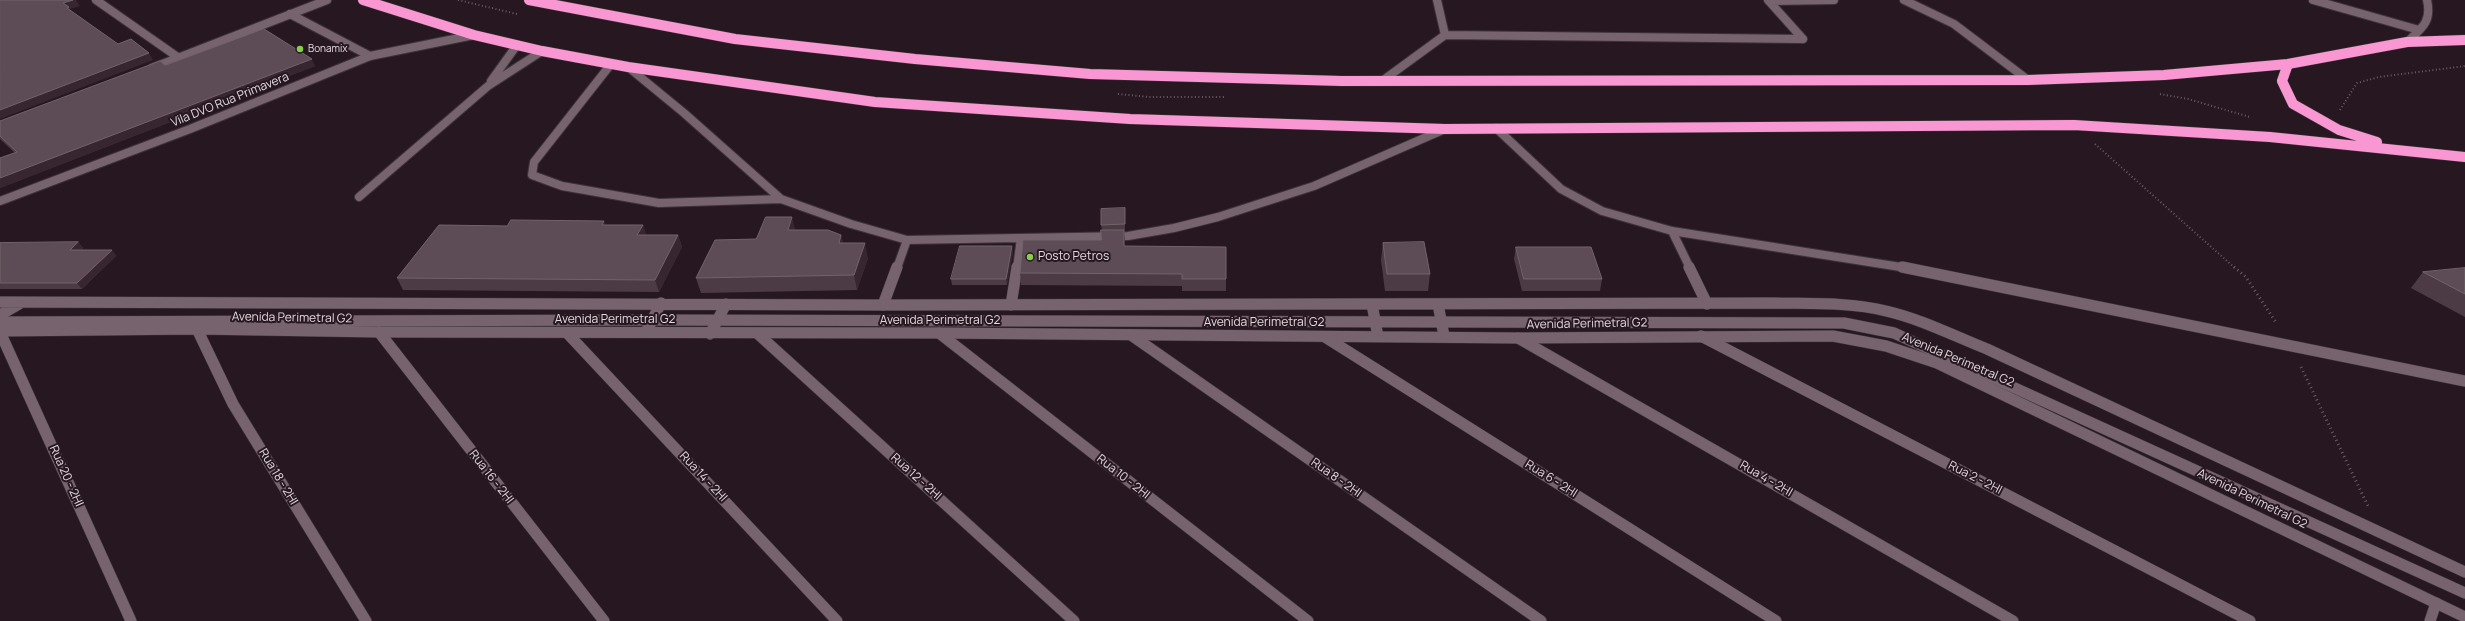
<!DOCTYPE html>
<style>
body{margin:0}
canvas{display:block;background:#271720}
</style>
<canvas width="2465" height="621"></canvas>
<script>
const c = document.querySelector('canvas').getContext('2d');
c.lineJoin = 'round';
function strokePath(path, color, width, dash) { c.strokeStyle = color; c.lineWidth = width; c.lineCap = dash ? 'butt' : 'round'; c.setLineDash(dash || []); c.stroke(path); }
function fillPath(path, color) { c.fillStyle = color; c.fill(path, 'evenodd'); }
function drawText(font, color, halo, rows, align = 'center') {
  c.font = font + ' Manrope,sans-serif'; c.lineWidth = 4; c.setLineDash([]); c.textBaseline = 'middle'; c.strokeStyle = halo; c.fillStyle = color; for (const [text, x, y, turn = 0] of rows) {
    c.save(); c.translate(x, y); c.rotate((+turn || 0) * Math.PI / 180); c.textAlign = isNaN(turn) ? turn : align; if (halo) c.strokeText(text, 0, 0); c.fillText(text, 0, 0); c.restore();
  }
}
const laneFar1 = new Path2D(`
 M 1437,0 L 1445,35
 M 1768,0 L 1803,39
 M 1904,0 L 1954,24 L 2028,80
 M 2313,0 L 2419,30
 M 1769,1 L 1834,0
 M 290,14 L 370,56
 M 611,64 L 534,162 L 532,175 L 562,186 L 659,203 L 781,199
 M 628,67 L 684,113 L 781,199 L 851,224 L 907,240 L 1128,236 L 1174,228 L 1218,217 L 1314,186 L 1445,129
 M 1382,81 L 1445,35 L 1803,39
 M 1496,128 L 1561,189 L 1602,211 L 1672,231 L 1907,268
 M 1672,231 L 1690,268
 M 897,268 L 907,240
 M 1017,268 L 1021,238`);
const lane = new Path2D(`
 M 1689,267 L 1707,304
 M 1902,267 L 2465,381
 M 883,305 L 897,267
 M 1011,305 L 1017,267`);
const streetFar1 = new Path2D(`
 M 96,0 L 179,58
 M 152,68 L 327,0
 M 491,81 L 517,45
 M 359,197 L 488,86 L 542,51
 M 0,201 L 190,129 L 370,56 L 474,35`);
const street = new Path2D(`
 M 0,322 L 653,320 L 1844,323 L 1894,333 L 2465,593
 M 197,329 L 233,404 L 366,621
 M 0,332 L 131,621
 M 379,332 L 604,621
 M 939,333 L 1308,621
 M 568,334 L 837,621
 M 758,334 L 1074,621
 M 1131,335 L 1541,621
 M 1701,336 L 2250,621
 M 1325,337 L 1776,621
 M 1518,338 L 2013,621
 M 2430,621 L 2436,603`);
const secondaryFar1 = new Path2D(`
 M 2407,42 C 2422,28 2432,22 2427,0`);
const secondary = new Path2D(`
 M 0,302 L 883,305 L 1773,303 C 1811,304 1849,302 1886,311 C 1921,319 1954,336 1987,349 L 2465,572
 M 1372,304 L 1378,337
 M 1438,304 L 1444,336
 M 0,315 L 19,304
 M 0,331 L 197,329 L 379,332 L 939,333 L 1518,338 L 1833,336 L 1886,346 L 1937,363 L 2465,617
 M 646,332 L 661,303
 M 710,334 L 726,304`);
const highway = new Path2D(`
 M 363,0 L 474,35 L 542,51 L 628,67 L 875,102 L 1130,119 L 1445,129 L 2074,125 L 2270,137 L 2465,157
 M 529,0 L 735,39 L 915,59 L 1090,74 L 1342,81 L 2028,80 L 2164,75 L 2288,64 L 2407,42 L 2465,40
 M 2288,64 L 2282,81 L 2293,104 L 2339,130 L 2377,142`);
strokePath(laneFar1, '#3e3339', 10);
strokePath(lane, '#3e3339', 12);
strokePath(streetFar1, '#3e3339', 10);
strokePath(street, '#3e3339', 12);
strokePath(secondaryFar1, '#3e3339', 10);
strokePath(secondary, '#3e3339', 12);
strokePath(highway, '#3e3339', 11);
strokePath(new Path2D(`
 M 458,0 L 517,14
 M 1118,94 L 1149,97 L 1225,97
 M 2160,94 L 2188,99 L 2250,117
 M 2340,110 L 2357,83 L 2379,77 L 2465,66
 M 2095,144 L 2235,268`), '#695b63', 2, [1, 2.5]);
strokePath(new Path2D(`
 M 2234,267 L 2246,277 L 2277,324
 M 2301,367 L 2368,506`), '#695b63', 3, [1, 3.5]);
strokePath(laneFar1, '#76636e', 8);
strokePath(lane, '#76636e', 11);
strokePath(streetFar1, '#76636e', 8);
strokePath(street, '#76636e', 11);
strokePath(secondaryFar1, '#76636e', 8);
strokePath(secondary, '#76636e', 11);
strokePath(highway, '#f997d2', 10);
fillPath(new Path2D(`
 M 165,65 L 315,66 L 0,188 L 0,158 L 15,153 L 0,139 L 0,121 Z
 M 1125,208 L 1125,230 L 1124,230 L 1125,246 L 1226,247 L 1226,291 L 1182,291 L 1182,286 L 1021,285 L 1020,273 L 1101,240 L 1102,230 L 1101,225 Z
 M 606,225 L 643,225 L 646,235 L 678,235 L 682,247 L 659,292 L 403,290 L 397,278 L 507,226 Z
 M 796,230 L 841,235 L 843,243 L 868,258 L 857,290 L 701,293 L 696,278 L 756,239 Z
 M 78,242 L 83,248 L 81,250 L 112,250 L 116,256 L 82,289 L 0,289 L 0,243 Z
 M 1383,243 L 1430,274 L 1428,291 L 1385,291 L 1381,260 Z
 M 1516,247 L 1602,279 L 1600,291 L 1522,291 L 1514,259 Z
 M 1013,252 L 1007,285 L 952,285 L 951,279 Z
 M 2465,268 L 2465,317 L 2411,288 L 2423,272 Z`), '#4c3b45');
fillPath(new Path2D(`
 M 73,0 L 76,0 L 80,6 L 70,9 L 73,14 L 71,15 L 63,3 Z
 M 149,53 L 153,60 L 0,119 L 0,110 Z
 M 312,59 L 315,66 L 0,188 L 0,178 Z
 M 792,217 L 796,232 L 788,230 Z
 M 604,221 L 609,232 L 602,225 Z
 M 643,225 L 647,237 L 637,235 Z
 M 1124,230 L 1125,242 L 1125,258 L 1124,246 Z
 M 678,235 L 682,247 L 659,292 L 655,280 Z
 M 841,235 L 845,249 L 839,243 Z
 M 78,242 L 83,248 L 75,256 L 70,250 Z
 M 865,243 L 868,258 L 857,290 L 854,275 Z
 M 1012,246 L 1013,252 L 1007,285 L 1006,279 Z
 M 112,250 L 116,256 L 82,289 L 77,283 Z`), '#37252f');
const building = new Path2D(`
 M 0,0 L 73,0 L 63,3 L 69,7 L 67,8 L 118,44 L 131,39 L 149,53 L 0,110 Z
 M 264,29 L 312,59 L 0,178 L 0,158 L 17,152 L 0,136 L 0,121 L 160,61 L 165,65 Z
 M 1125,208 L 1125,224 L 1101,225 L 1101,209 Z
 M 766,217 L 792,217 L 788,230 L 828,230 L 841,235 L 839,243 L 865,243 L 854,275 L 696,278 L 715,240 L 756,239 Z
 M 511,220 L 604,221 L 602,225 L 643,225 L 637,235 L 678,235 L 655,280 L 397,278 L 439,225 L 507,226 Z
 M 1101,230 L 1124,230 L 1124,246 L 1226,247 L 1226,279 L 1182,279 L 1182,274 L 1020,273 L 1023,240 L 1101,240 Z
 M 78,242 L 70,250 L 112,250 L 77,283 L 0,283 L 0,243 Z
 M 1424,242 L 1430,274 L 1387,274 L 1383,243 Z
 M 960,246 L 1012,246 L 1006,279 L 951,279 Z
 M 1516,247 L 1591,247 L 1602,279 L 1524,279 Z
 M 2465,268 L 2465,294 L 2423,272 Z`);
fillPath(building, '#5d4c55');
strokePath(building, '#72626a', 1);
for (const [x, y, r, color] of [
 [300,49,4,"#85cf4c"],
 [1030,257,4,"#85cf4c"]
]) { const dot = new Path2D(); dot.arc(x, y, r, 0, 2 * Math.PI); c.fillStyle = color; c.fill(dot); strokePath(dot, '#271720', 1.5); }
drawText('10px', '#e3d8de', '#271720', [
 ["Bonamix",308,49]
], 'left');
drawText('12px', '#e3d8de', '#271720', [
 ["Vila DVO Rua Primavera",230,100,-22],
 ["Avenida Perimetral G2",292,318,1],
 ["Avenida Perimetral G2",615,320],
 ["Avenida Perimetral G2",940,321],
 ["Avenida Perimetral G2",1264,323],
 ["Avenida Perimetral G2",1587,324,-1],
 ["Avenida Perimetral G2",1958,360,23],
 ["Rua 20 - 2HI",66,476,66],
 ["Rua 18 - 2HI",278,477,59],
 ["Rua 16 - 2HI",491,477,52],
 ["Rua 14 - 2HI",703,477,47],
 ["Rua 12 - 2HI",916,477,42],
 ["Rua 10 - 2HI",1123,477,38],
 ["Rua 8 - 2HI",1336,478,35],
 ["Rua 2 - 2HI",1975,478,27],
 ["Rua 6 - 2HI",1551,479,32],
 ["Rua 4 - 2HI",1766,479,30],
 ["Avenida Perimetral G2",2252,499,26]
]);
drawText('12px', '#e3d8de', '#271720', [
 ["Posto Petros",1038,257]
], 'left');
</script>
